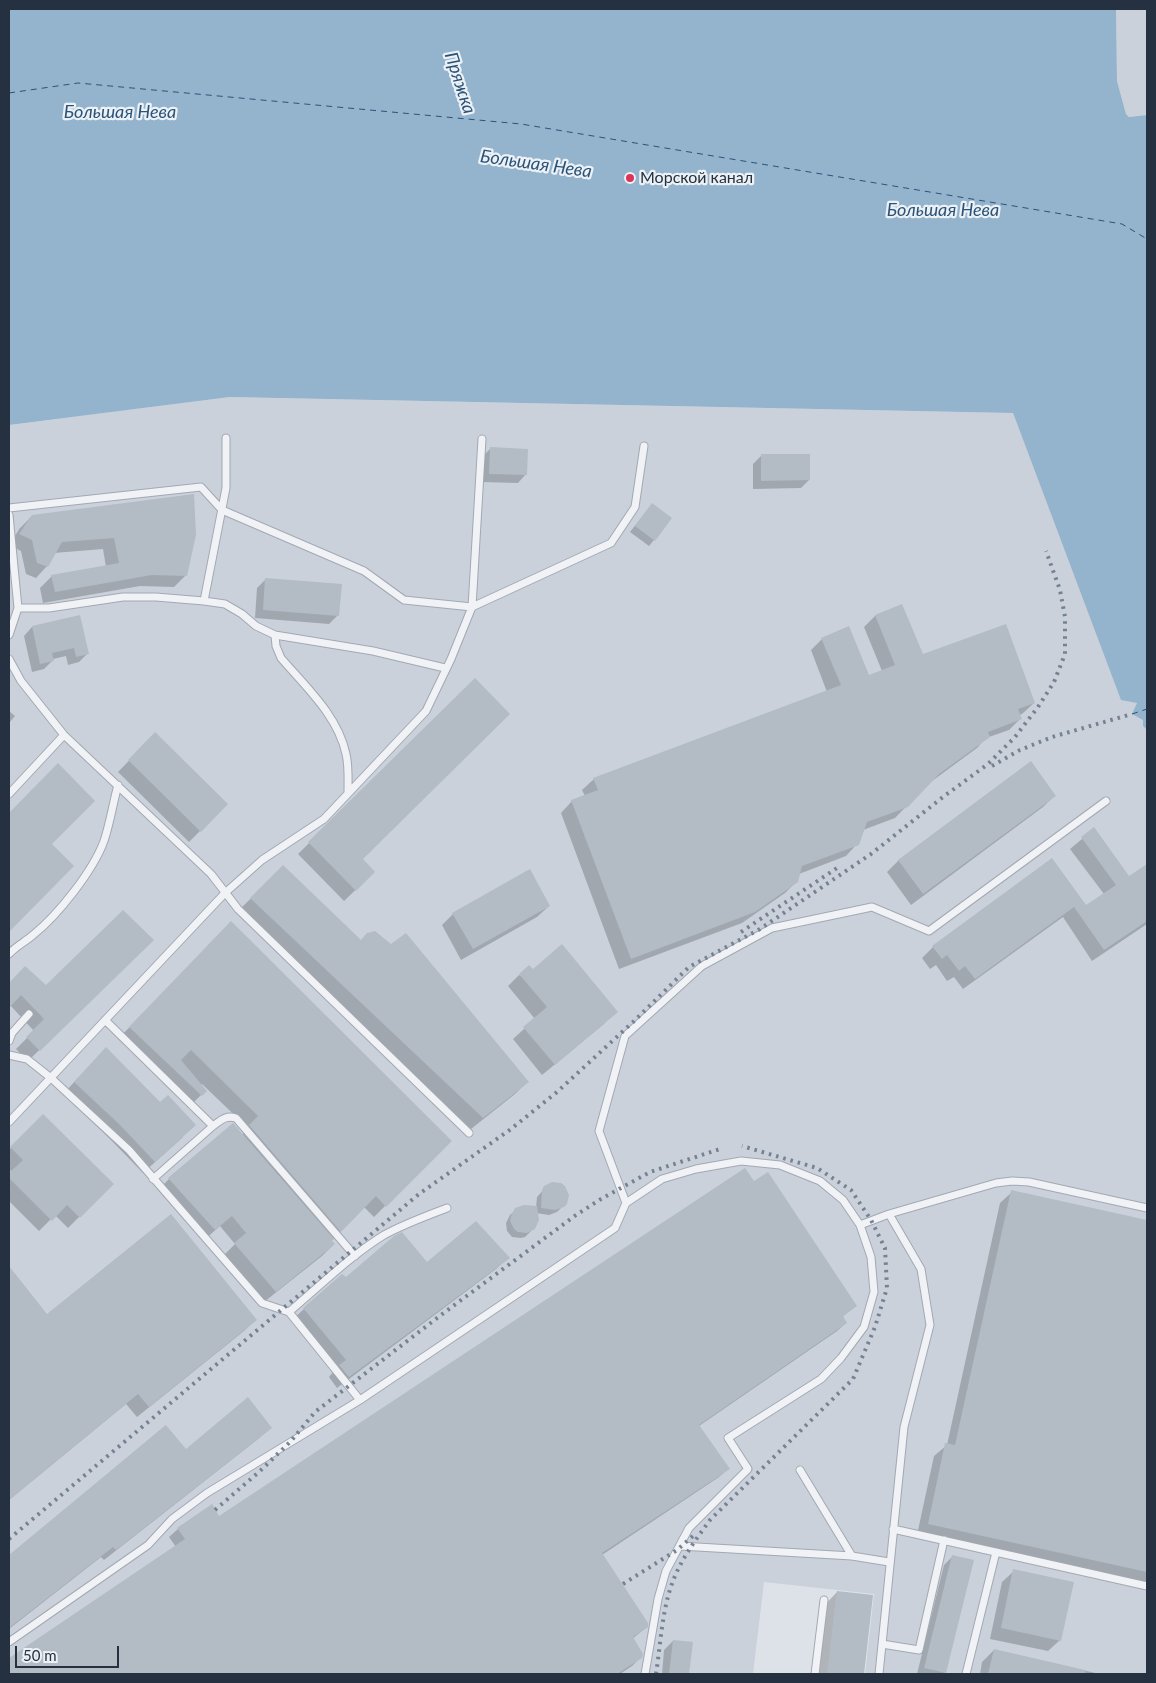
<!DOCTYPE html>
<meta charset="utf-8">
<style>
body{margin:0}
#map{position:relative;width:1156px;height:1683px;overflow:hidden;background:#dde2e8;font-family:Lato,sans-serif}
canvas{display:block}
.frame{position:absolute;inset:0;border:10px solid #253140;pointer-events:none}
.scale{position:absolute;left:15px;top:1646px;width:104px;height:22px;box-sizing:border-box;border:2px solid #253140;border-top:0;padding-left:6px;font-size:15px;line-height:18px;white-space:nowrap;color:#253140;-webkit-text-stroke:4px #ecf1f6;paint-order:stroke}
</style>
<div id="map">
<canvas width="1156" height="1683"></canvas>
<div class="frame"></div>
<div class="scale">50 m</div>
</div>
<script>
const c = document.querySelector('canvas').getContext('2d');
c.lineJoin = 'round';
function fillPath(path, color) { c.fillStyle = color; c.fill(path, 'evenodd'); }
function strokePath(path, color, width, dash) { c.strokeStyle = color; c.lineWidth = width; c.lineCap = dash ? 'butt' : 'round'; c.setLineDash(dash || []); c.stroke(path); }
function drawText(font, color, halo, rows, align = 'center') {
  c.font = font + ' Lato,sans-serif'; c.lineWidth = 4.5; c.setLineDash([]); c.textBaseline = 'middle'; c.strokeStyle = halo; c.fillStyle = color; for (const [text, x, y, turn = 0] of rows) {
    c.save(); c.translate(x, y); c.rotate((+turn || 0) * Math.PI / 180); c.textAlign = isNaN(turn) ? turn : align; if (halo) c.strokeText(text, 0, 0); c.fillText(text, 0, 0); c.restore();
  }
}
fillPath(new Path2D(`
 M 1116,9 L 1147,9 L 1147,115 L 1129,117 L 1126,114 L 1117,81 Z
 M 230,397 L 1013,413 L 1121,699 L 1137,703 L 1143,720 L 1143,726 L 1147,730 L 1147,1674 L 865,1674 L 874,1594 L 764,1582 L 753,1674 L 9,1674 L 9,425 Z`), '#cad1da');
fillPath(new Path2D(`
 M 9,9 L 1116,9 L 1117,81 L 1126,114 L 1129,117 L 1147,115 L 1147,730 L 1143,726 L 1143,720 L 1132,714 L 1137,703 L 1121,700 L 1013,413 L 230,397 L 9,425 Z`), '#94b3cc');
fillPath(new Path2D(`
 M 490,449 L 526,474 L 518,483 L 481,482 L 482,457 Z
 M 761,456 L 809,480 L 801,488 L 753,489 L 753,464 Z
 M 652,504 L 654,540 L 649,546 L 630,532 Z
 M 32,516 L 195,535 L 186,575 L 174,587 L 140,586 L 43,603 L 40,588 L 52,576 L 106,567 L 103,549 L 54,553 L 47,566 L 36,578 L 26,574 L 21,551 L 9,545 L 20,528 Z
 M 266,579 L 338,615 L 329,624 L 255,618 L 257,588 Z
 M 902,605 L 922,656 L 1034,703 L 1022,714 L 1019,715 L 1020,719 L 1009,730 L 986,738 L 977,748 L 928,784 L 895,818 L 863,830 L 857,844 L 846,856 L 799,874 L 797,881 L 785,893 L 742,923 L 619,969 L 561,813 L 572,801 L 585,796 L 582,790 L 594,779 L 827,692 L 811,650 L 822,639 L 868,676 L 882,671 L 864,627 L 875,616 Z
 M 32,627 L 88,653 L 79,662 L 68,665 L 66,656 L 53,659 L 53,660 L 44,669 L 32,672 L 24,636 Z
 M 475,680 L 361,859 L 374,872 L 344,901 L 298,854 Z
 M 9,711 L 15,716 L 9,723 Z
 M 155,734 L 227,804 L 189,842 L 118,772 Z
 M 58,765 L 51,844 L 72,866 L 9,930 L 9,815 Z
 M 1054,796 L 1043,807 L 911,905 L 887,872 L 899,860 Z
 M 1094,829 L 1129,877 L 1147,865 L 1147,924 L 1092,961 L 1063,917 L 963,989 L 954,977 L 947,981 L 936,965 L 930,969 L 922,958 L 933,947 L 1052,860 L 1086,906 L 1104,894 L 1070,849 Z
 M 283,867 L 361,941 L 527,1082 L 515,1094 L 471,1129 L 239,910 Z
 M 549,906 L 537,917 L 461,960 L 442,925 L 453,914 Z
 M 231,923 L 450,1141 L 374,1217 L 364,1207 L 331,1241 L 334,1244 L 322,1256 L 264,1302 L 224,1255 L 235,1244 L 220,1226 L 203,1241 L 158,1190 L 169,1179 L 242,1135 L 248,1128 L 202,1084 L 201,1085 L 205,1091 L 190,1106 L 118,1039 Z
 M 152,940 L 28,1061 L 16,1049 L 34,1031 L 10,1005 L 9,1007 L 9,984 L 25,968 L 46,987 Z
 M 519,975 L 605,1023 L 542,1075 L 513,1039 L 535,1019 L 508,986 Z
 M 95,1060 L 183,1137 L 143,1173 L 108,1137 L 63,1094 Z
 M 43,1115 L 112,1184 L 68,1228 L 55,1215 L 39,1231 L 9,1201 L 9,1175 L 12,1172 L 9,1169 L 9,1150 Z
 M 548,1185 L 563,1206 L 557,1212 L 549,1215 L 536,1213 L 531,1231 L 525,1237 L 521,1238 L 512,1237 L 507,1231 L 506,1223 L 510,1215 L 516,1210 L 536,1208 L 537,1197 Z
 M 1012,1192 L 1147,1222 L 1147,1586 L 917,1535 L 934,1456 L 947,1445 L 1000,1203 Z
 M 508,1258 L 496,1269 L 337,1388 L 329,1377 L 334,1371 L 292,1320 L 304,1309 L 346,1279 L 427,1263 Z
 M 9,1268 L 46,1315 L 255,1320 L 244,1331 L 137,1417 L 126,1404 L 9,1500 Z
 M 856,1306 L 842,1317 L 846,1323 L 837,1331 L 699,1426 L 728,1469 L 719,1477 L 602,1555 L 647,1627 L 632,1639 L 641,1657 L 632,1666 L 620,1674 L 9,1674 L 9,1659 L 176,1547 L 169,1537 L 178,1529 L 219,1518 Z
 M 165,1426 L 186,1450 L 270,1428 L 258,1439 L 104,1560 L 101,1557 L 9,1629 L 9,1557 Z
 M 953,1556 L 945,1672 L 943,1674 L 917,1674 L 944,1565 Z
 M 1014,1571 L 1060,1640 L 1048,1651 L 990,1639 L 1002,1582 Z
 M 837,1592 L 871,1596 L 862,1674 L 812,1674 L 820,1610 Z
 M 673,1641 L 691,1643 L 688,1674 L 662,1674 L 664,1650 Z
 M 994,1650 L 1100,1674 L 980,1674 L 982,1662 Z`), '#0003');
strokePath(new Path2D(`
 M 9,93 L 78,83 L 521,124 L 1122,224 L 1147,239
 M 1132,714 L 1147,709`), '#2b5378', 1, [6, 5]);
fillPath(new Path2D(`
 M 490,447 L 528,449 L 527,475 L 489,474 Z
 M 761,454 L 810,454 L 810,480 L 761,481 Z
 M 194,494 L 196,535 L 187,576 L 152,575 L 55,592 L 51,575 L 119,563 L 114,538 L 62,542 L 48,567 L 37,563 L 32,540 L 19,534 L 32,515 Z
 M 652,503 L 672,518 L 655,541 L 635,526 Z
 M 265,578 L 342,584 L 339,616 L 263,610 Z
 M 902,604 L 923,654 L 1006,624 L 1035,703 L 1018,709 L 1022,719 L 988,732 L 990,737 L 939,774 L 908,807 L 867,822 L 859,845 L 802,866 L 798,882 L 755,912 L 631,959 L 571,800 L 598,790 L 593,778 L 841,685 L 821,638 L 849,626 L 869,675 L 895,665 L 875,615 Z
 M 80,615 L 89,654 L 76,657 L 74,648 L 52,653 L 54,661 L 40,664 L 32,626 Z
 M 475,678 L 510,714 L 363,859 L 375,872 L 356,891 L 308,842 Z
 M 155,732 L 228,804 L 201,832 L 128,760 Z
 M 1031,761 L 1056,796 L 923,894 L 898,860 Z
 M 58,763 L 95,801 L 52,844 L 74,866 L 9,932 L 9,813 Z
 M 1094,827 L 1129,876 L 1147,864 L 1147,921 L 1104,950 L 1074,907 L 975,979 L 965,966 L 959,971 L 947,955 L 942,959 L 932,946 L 1052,858 L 1086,905 L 1116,885 L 1081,837 Z
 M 283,865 L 361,940 L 367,933 L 375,931 L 391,944 L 406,933 L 529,1082 L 483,1118 L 250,898 Z
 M 530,869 L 550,906 L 473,949 L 452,913 Z
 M 123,910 L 154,940 L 40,1051 L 26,1037 L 44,1019 L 21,995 L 9,1008 L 9,983 L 25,966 L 46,985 Z
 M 231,921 L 452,1141 L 386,1207 L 376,1196 L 341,1232 L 249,1125 L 258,1116 L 191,1050 L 181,1060 L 207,1091 L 202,1096 L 129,1027 Z
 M 562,944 L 618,1012 L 555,1065 L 523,1027 L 547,1007 L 519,974 L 529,965 L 533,969 Z
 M 106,1047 L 160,1102 L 168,1095 L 196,1125 L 155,1162 L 120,1125 L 74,1082 Z
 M 43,1114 L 114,1184 L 80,1218 L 67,1205 L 52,1221 L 9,1178 L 9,1173 L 23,1160 L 10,1147 Z
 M 233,1123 L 334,1239 L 332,1241 L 335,1244 L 276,1292 L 234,1243 L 246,1233 L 232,1216 L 215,1230 L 168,1178 Z
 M 745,1168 L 754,1181 L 768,1172 L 857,1306 L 843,1316 L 847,1323 L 699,1425 L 730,1469 L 602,1553 L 648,1623 L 648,1627 L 633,1637 L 643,1654 L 642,1658 L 617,1674 L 9,1674 L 9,1658 L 185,1539 L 177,1528 L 212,1504 L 219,1516 Z
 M 552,1182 L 561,1183 L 565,1186 L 569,1195 L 567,1204 L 564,1207 L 555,1210 L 541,1208 L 542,1190 L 544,1186 Z
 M 1011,1190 L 1147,1220 L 1147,1572 L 928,1524 L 945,1443 L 955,1445 Z
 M 524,1205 L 537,1206 L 539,1220 L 535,1229 L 527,1233 L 518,1232 L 514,1229 L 510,1221 L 511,1216 L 515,1208 Z
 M 171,1214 L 257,1320 L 149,1407 L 138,1394 L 9,1500 L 9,1266 L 47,1314 Z
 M 476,1221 L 510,1258 L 349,1377 L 339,1365 L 346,1360 L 303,1308 L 342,1274 L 346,1277 L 394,1236 L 402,1232 L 427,1262 Z
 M 248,1397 L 272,1428 L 116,1550 L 113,1547 L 9,1628 L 9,1555 L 166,1425 L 186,1449 Z
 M 952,1555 L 974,1560 L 946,1673 L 924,1668 Z
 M 1013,1569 L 1074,1582 L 1061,1641 L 1001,1628 Z
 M 837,1591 L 873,1595 L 864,1674 L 827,1674 Z
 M 673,1640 L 693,1642 L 689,1674 L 669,1674 Z
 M 994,1649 L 1085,1670 L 1085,1674 L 988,1674 Z`), '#b3bbc5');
const service = new Path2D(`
 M 9,508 L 201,487 L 222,510 L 364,571 L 404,600 L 472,607 L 611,543 L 635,507 L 644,446
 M 9,515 L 18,608 L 9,635
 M 204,601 L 225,604 L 242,614 L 256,626 L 275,635 L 373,651 L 445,668
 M 18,608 L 49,608 L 123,597 L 156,597 L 204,601 L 226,488 L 226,438
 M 275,635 L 276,646 L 281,658 C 306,687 338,716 346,754 C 349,766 348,781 348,793
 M 9,659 L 21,681 L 64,735 L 211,874 L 238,909 L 469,1133
 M 9,794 L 64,735
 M 9,954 C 16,946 25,942 33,935 C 58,915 93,871 104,841 C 110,823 113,803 118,785
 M 105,1020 L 213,1126 L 153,1179
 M 9,1041 L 12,1033 L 29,1014
 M 9,1055 L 27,1059 L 51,1078 L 129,1150 L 262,1303 L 289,1312 L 360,1400
 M 9,1122 L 225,893 L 262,860 L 324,819 L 426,711 L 451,659 L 472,607 L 482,439
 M 213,1126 C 221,1120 226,1115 236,1118 L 355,1256
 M 626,1203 L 599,1131 L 625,1036 L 702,966 L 772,928 L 872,907 L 929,931 L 1106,801
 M 889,1214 L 996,1183 L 1012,1181 L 1029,1182 L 1147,1208
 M 860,1225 L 889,1214 L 921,1269 L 930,1325 L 904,1427 L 879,1674
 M 289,1312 C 320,1286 350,1256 384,1235 C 404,1224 426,1216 447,1208
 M 800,1470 L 852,1556
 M 893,1529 L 1147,1586
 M 680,1546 L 852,1556 L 889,1562
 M 9,1642 L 148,1545 L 172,1519 L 207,1493 L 360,1400 L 615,1228 L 626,1203 L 662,1179 L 696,1169 L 741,1161 L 780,1165 L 820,1181 L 843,1200 L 860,1225 L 871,1257 L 874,1292 L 864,1327 L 841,1358 L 821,1379 L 728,1438 L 748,1469 L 689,1528 L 666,1571 L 658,1599 L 645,1674
 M 882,1644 L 919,1650 L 944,1540
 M 815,1674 L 824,1600
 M 966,1674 L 996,1552`);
strokePath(service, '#a2a9b2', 9);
strokePath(service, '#f0f2f6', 7);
strokePath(new Path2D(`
 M 992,766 L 1020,750 L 1052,737 L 1132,714
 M 741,932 L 837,868
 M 215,1510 L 260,1471 L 291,1441 L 315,1412 L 441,1315 L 576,1215 L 601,1199 L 650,1172 L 723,1148
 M 9,1539 L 419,1194 L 511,1129 L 557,1092 L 633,1022 L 689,967 L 760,929 L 871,854 L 943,797 L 988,764 L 1015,737 L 1038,707 L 1054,682 L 1065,654 L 1065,617 L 1060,590 L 1046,551
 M 623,1584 L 677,1550 L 694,1535
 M 656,1674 C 661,1642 662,1606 675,1576 C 684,1555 697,1538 710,1520 L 853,1379 L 875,1327 L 887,1288 L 885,1248 L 871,1220 L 851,1190 L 817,1168 L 742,1146`), '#758293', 4, [2.5, 5]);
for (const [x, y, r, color] of [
 [630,178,5,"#db3459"]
]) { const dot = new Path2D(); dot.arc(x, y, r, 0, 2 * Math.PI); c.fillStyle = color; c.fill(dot); strokePath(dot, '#ecf1f6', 2); }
drawText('16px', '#253140', '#ecf1f6', [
 ["Морской канал",640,178]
], 'left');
drawText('italic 18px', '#2b5378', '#ecf1f6', [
 ["Пряжка",460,83,72],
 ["Большая Нева",120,112],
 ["Большая Нева",536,164,8],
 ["Большая Нева",943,210]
]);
</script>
